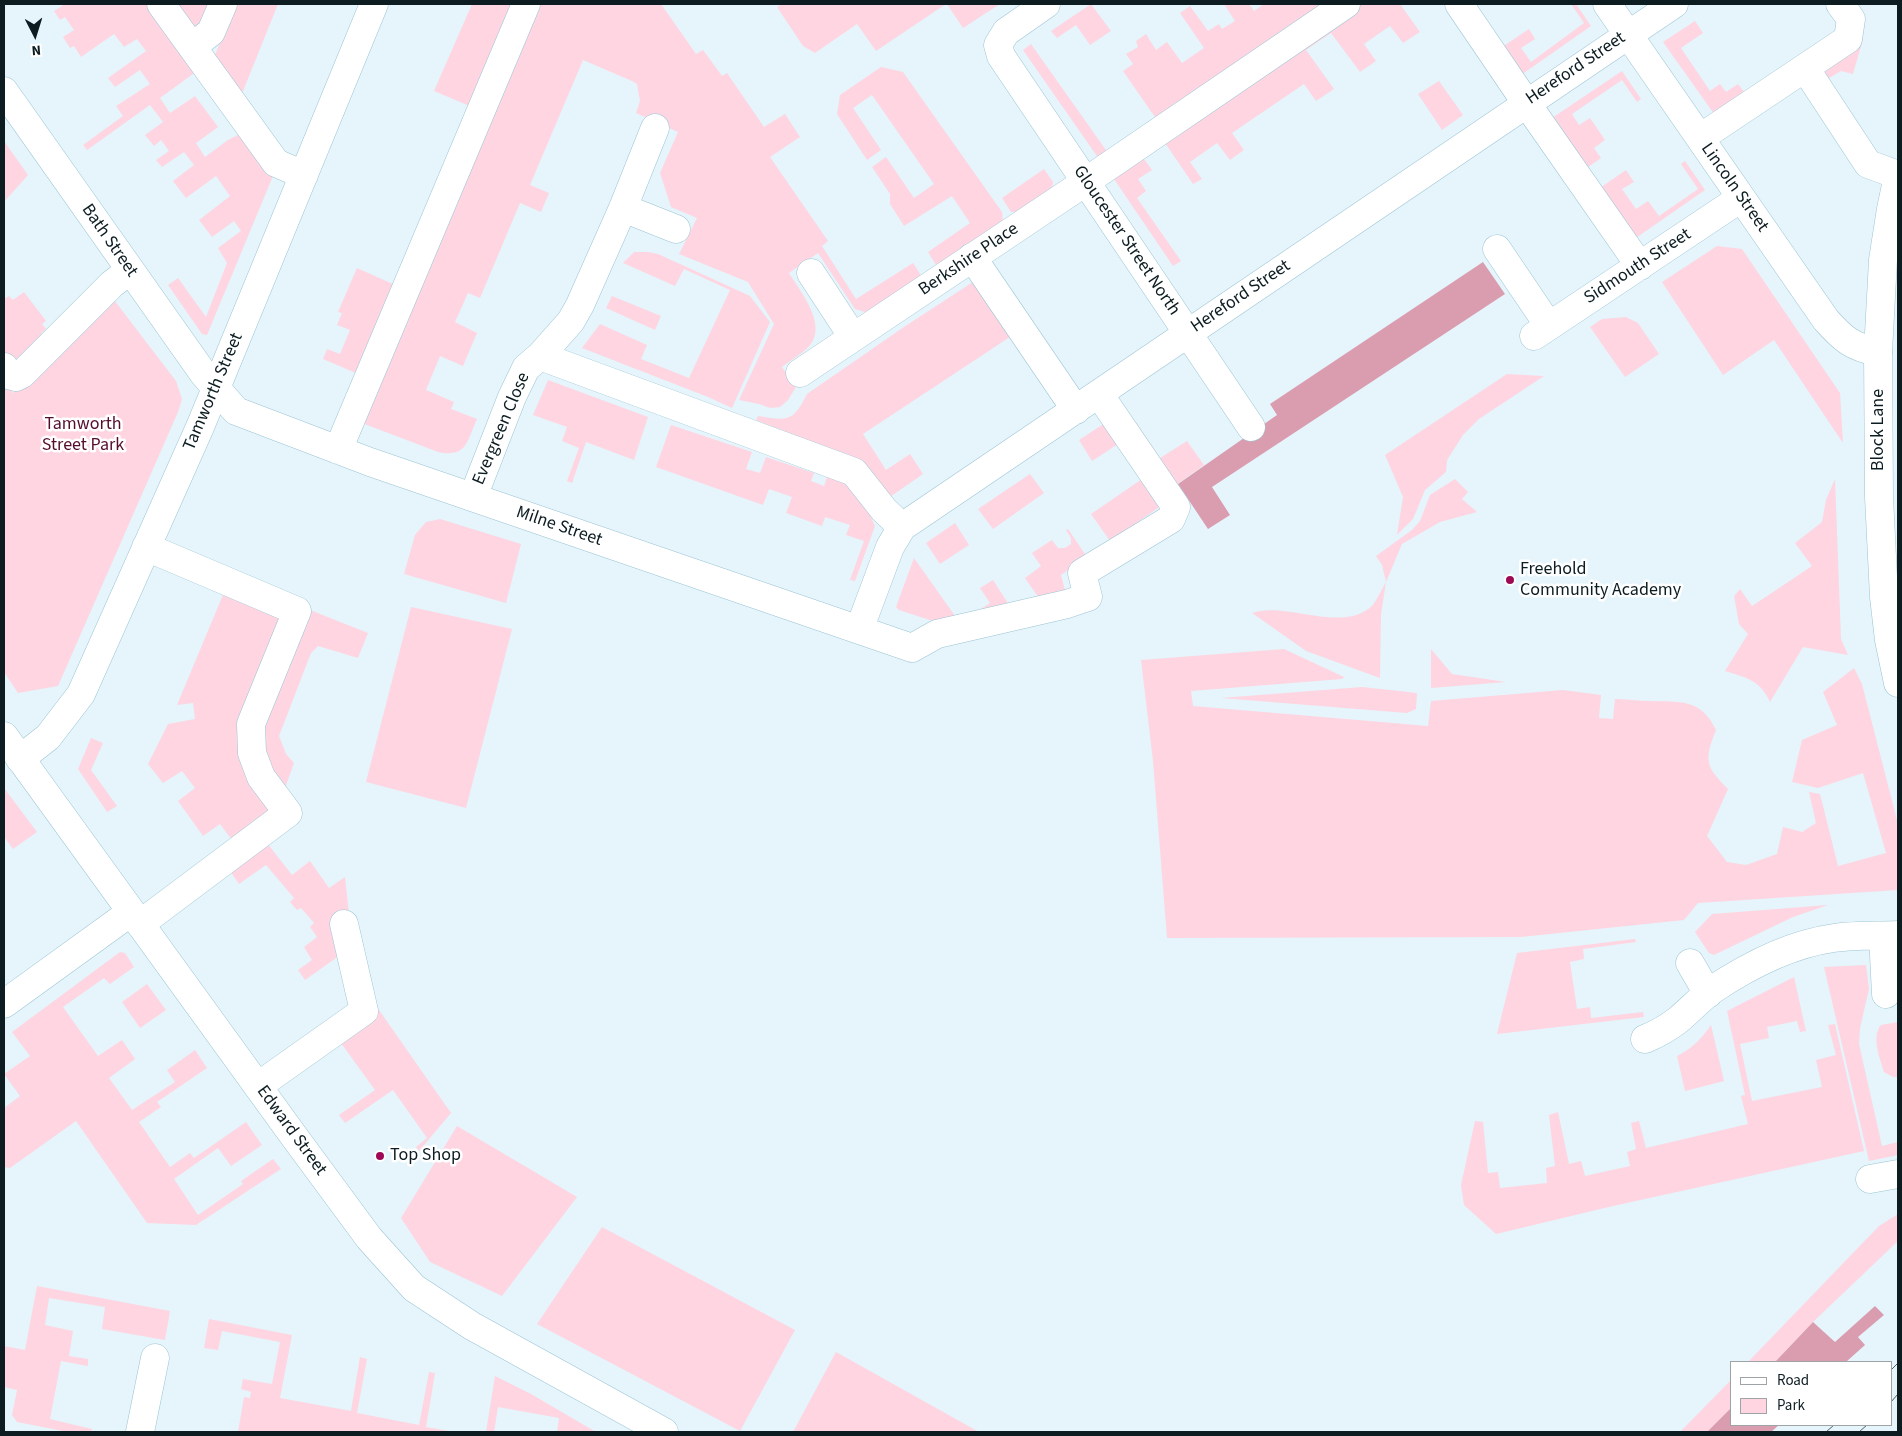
<!DOCTYPE html>
<style>
body{margin:0}
#map{position:relative;width:1902px;height:1436px;overflow:hidden;background:#e5f5fb;font-family:"Source Sans 3",sans-serif}
canvas{display:block}
.frame{position:absolute;inset:0;border:5px solid #0c1c21;pointer-events:none}
.legend{position:absolute;left:1730px;top:1361px;width:162px;height:65px;box-sizing:border-box;background:#fff;border:1px solid #9ea4a6;margin:0;padding:6px 9px;list-style:none;font-size:15px;color:#0c1c21}
.legend li{display:flex;align-items:center;gap:10px;height:25px}
.legend b{width:25px;border:1px solid #9ea4a6}
.north{position:absolute;left:10px;top:10px;width:50px;height:50px;-webkit-text-stroke:4px #fff;paint-order:stroke;rotate:175deg;font-size:14px;font-weight:700;line-height:20px;text-align:center;color:#0c1c21}
.north::after{content:'';display:block;margin:auto;width:18px;height:22px;background:#0c1c21;clip-path:polygon(50% 0,100% 100%,50% 72%,0 100%)}
</style>
<div id="map">
<canvas width="1902" height="1436"></canvas>
<div class="frame"></div>
<ul class="legend">
<li><b style="height:6px;background:#fff"></b>Road</li>
<li><b style="height:14px;background:#fed5e1"></b>Park</li>
</ul>
<div class="north">N</div>
</div>
<script>
const c = document.querySelector('canvas').getContext('2d');
c.lineJoin = 'round';
function fillPath(path, color) { c.fillStyle = color; c.fill(path, 'evenodd'); }
function strokePath(path, color, width, dash) { c.strokeStyle = color; c.lineWidth = width; c.lineCap = dash ? 'butt' : 'round'; c.setLineDash(dash || []); c.stroke(path); }
function drawText(font, color, halo, rows, align = 'center') {
  c.font = font + ' "Source Sans 3",sans-serif'; c.lineWidth = 5; c.setLineDash([]); c.textBaseline = 'middle'; c.strokeStyle = halo; c.fillStyle = color; for (const [text, x, y, turn = 0] of rows) {
    c.save(); c.translate(x, y); c.rotate((+turn || 0) * Math.PI / 180); c.textAlign = isNaN(turn) ? turn : align; if (halo) c.strokeText(text, 0, 0); c.fillText(text, 0, 0); c.restore();
  }
}
fillPath(new Path2D(`
 M 65,4 L 149,4 L 197,71 L 160,98 L 170,113 L 195,96 L 218,127 L 196,143 L 205,157 L 228,140 L 242,133 L 273,176 L 207,335 L 202,334 L 168,285 L 178,278 L 206,317 L 227,263 L 218,248 L 241,231 L 234,221 L 212,237 L 199,220 L 230,196 L 216,176 L 186,198 L 173,181 L 194,165 L 184,152 L 162,167 L 156,160 L 169,151 L 161,140 L 154,146 L 145,135 L 163,122 L 150,105 L 87,150 L 83,145 L 123,116 L 116,106 L 150,84 L 140,70 L 115,87 L 108,78 L 146,51 L 137,39 L 124,47 L 114,34 L 81,57 L 74,46 L 70,48 L 63,37 L 74,30 L 65,17 L 60,20 L 54,11 Z
 M 172,4 L 213,4 L 203,28 L 188,26 Z
 M 237,4 L 278,4 L 241,96 L 214,57 Z
 M 472,4 L 516,4 L 472,107 L 434,91 Z
 M 538,4 L 661,4 L 696,54 L 703,50 L 722,76 L 727,73 L 764,127 L 785,114 L 800,137 L 770,157 L 828,241 L 822,246 L 856,299 L 913,263 L 922,277 L 873,309 L 865,312 L 855,309 L 818,253 L 789,273 C 799,289 822,318 814,338 C 810,350 792,359 782,367 L 796,387 L 788,400 L 780,407 L 770,408 L 759,404 L 739,400 L 774,324 L 748,282 L 679,254 L 697,218 L 671,207 L 660,173 L 678,132 L 636,113 L 640,101 L 637,84 L 632,81 L 583,60 L 530,185 L 549,193 L 541,212 L 520,203 L 480,298 L 468,293 L 455,322 L 477,333 L 463,366 L 440,356 L 426,390 L 454,402 L 451,409 L 477,419 C 467,441 467,458 438,452 L 362,423 Z
 M 782,4 L 946,4 L 876,51 L 857,24 L 815,53 L 803,46 L 777,7 Z
 M 947,4 L 1000,4 L 963,28 Z
 M 1091,4 L 1111,31 L 1090,45 L 1076,25 L 1057,38 L 1051,31 Z
 M 1224,4 L 1249,4 L 1254,11 L 1264,4 L 1326,4 L 1157,120 L 1123,71 L 1133,64 L 1126,54 L 1138,47 L 1136,41 L 1146,34 L 1156,50 L 1167,42 L 1182,63 L 1204,48 L 1180,13 L 1190,6 L 1208,31 L 1219,24 L 1222,29 L 1235,21 Z
 M 1362,4 L 1400,4 L 1420,32 L 1403,43 L 1390,26 L 1364,44 L 1376,61 L 1360,72 L 1331,33 L 1306,50 L 1334,89 L 1316,101 L 1304,84 L 1232,133 L 1244,150 L 1230,160 L 1217,143 L 1190,162 L 1202,179 L 1193,184 L 1163,140 Z
 M 1571,4 L 1576,4 L 1591,26 L 1521,75 L 1502,47 L 1529,29 L 1535,39 L 1521,48 L 1531,62 L 1584,23 Z
 M 1695,21 L 1703,33 L 1681,48 L 1710,91 L 1720,84 L 1726,92 L 1738,84 L 1748,97 L 1717,118 L 1663,42 Z
 M 1863,39 L 1853,74 L 1841,71 L 1822,82 L 1817,69 Z
 M 1031,44 L 1108,153 L 1099,159 L 1023,50 Z
 M 881,67 L 903,72 L 1002,212 L 1003,224 L 938,268 L 928,252 L 970,223 L 952,196 L 904,226 L 890,204 L 890,194 L 872,167 L 886,157 L 914,198 L 934,184 L 872,95 L 853,108 L 881,150 L 867,160 L 837,114 L 840,95 Z
 M 1622,71 L 1641,99 L 1637,102 L 1622,80 L 1572,114 L 1579,125 L 1590,118 L 1605,140 L 1594,148 L 1601,158 L 1584,170 L 1549,120 Z
 M 1439,81 L 1463,115 L 1442,130 L 1418,94 Z
 M 4,141 L 28,175 L 4,202 Z
 M 1141,155 L 1152,170 L 1138,179 L 1146,191 L 1137,198 L 1181,261 L 1173,266 L 1112,176 Z
 M 1685,161 L 1705,190 L 1633,240 L 1597,190 L 1626,170 L 1634,182 L 1622,189 L 1636,209 L 1648,201 L 1659,216 L 1698,189 L 1681,164 Z
 M 1044,169 L 1053,182 L 1052,188 L 1016,212 L 1011,212 L 1002,198 Z
 M 1717,246 L 1742,249 L 1840,393 L 1843,443 L 1774,340 L 1723,375 L 1662,282 Z
 M 634,252 L 648,252 L 658,254 L 750,296 L 770,322 L 732,408 L 708,397 L 582,348 L 600,324 L 647,345 L 641,359 L 689,378 L 730,290 L 684,269 L 675,286 L 623,263 Z
 M 357,268 L 395,285 L 358,374 L 323,359 L 327,349 L 340,354 L 350,330 L 337,325 L 342,313 L 338,312 Z
 M 979,278 L 1016,333 L 863,434 L 886,470 L 910,454 L 923,474 L 887,499 L 860,462 L 756,420 L 758,416 C 788,421 793,422 807,394 L 901,329 Z
 M 24,292 L 46,321 L 42,324 L 46,329 L 41,333 L 46,340 L 12,364 L 4,352 L 4,299 L 9,296 L 13,300 Z
 M 111,296 L 176,381 L 182,399 L 178,412 L 58,686 L 18,693 L 4,672 L 4,380 L 13,393 Z
 M 612,296 L 661,316 L 655,330 L 606,308 Z
 M 1626,317 L 1638,323 L 1659,354 L 1625,377 L 1590,327 L 1602,319 Z
 M 1507,374 L 1544,376 L 1479,419 L 1463,435 L 1447,460 L 1446,472 L 1425,490 L 1413,519 L 1397,535 L 1403,497 L 1385,455 Z
 M 548,380 L 648,417 L 634,460 L 586,442 L 572,483 L 567,481 L 579,448 L 562,441 L 567,427 L 533,415 Z
 M 1136,422 L 1160,458 L 1187,441 L 1204,465 L 1173,487 L 1132,424 Z
 M 1105,423 L 1118,444 L 1092,461 L 1079,440 Z
 M 671,425 L 752,452 L 746,469 L 760,473 L 766,457 L 814,473 L 811,481 L 824,486 L 827,477 L 857,487 L 875,526 L 855,581 L 850,580 L 864,541 L 846,535 L 850,525 L 825,517 L 822,526 L 786,513 L 792,497 L 769,489 L 763,505 L 656,467 Z
 M 1030,474 L 1044,493 L 993,529 L 978,509 Z
 M 1142,479 L 1161,506 L 1110,541 L 1091,514 Z
 M 1455,479 L 1468,492 L 1462,499 L 1477,512 L 1440,522 L 1402,544 L 1386,582 L 1381,614 L 1380,678 L 1306,651 L 1252,613 C 1287,601 1341,634 1372,606 C 1377,600 1382,589 1386,582 L 1382,565 L 1376,556 L 1412,530 L 1420,521 L 1430,495 Z
 M 1835,479 L 1841,639 L 1848,655 L 1803,647 L 1770,702 C 1760,680 1747,678 1725,671 L 1748,634 L 1739,624 L 1734,596 L 1740,589 L 1752,606 L 1812,566 L 1795,543 L 1822,522 L 1826,500 Z
 M 440,519 L 521,544 L 506,603 L 404,574 L 415,535 L 426,522 Z
 M 955,523 L 969,545 L 940,564 L 926,543 Z
 M 1068,529 L 1087,557 L 1061,575 L 1066,594 L 1041,601 L 1025,578 L 1041,566 L 1032,553 L 1052,540 L 1058,548 L 1065,548 L 1071,544 L 1071,538 L 1066,530 Z
 M 914,558 L 960,623 L 990,603 L 980,588 L 993,580 L 1011,608 L 960,623 L 945,625 L 899,610 L 896,607 Z
 M 225,590 L 286,615 L 242,756 L 246,778 L 270,811 L 232,840 L 220,824 L 203,836 L 178,801 L 195,788 L 182,771 L 163,783 L 148,764 L 168,724 L 195,719 L 193,703 L 177,705 Z
 M 411,607 L 512,629 L 466,808 L 366,782 Z
 M 305,608 L 368,633 L 358,658 L 318,646 L 311,653 L 279,736 L 286,754 L 294,763 L 284,791 L 267,775 L 259,726 Z
 M 1284,649 L 1344,677 L 1342,679 L 1191,691 L 1193,706 L 1428,726 L 1431,701 L 1563,690 L 1601,695 L 1599,718 L 1613,719 L 1615,699 C 1626,699 1638,701 1650,701 C 1679,702 1701,698 1716,730 C 1704,760 1705,766 1728,789 L 1707,836 L 1727,862 L 1746,865 L 1777,854 L 1783,827 L 1802,832 L 1816,823 L 1809,792 L 1820,794 L 1838,866 L 1886,853 L 1863,773 L 1818,788 L 1792,782 L 1802,740 L 1837,725 L 1823,692 L 1854,668 L 1862,684 L 1898,824 L 1898,890 L 1698,903 L 1684,920 L 1521,937 L 1167,938 L 1153,761 L 1141,660 Z
 M 1431,649 L 1452,674 L 1506,682 L 1431,688 Z
 M 1362,687 L 1417,693 L 1416,709 L 1407,713 L 1221,698 Z
 M 91,738 L 103,743 L 91,770 L 117,806 L 107,812 L 78,769 Z
 M 4,788 L 37,832 L 13,849 L 4,837 Z
 M 267,843 L 292,875 L 310,861 L 329,888 L 345,877 L 349,914 L 343,953 L 305,980 L 298,970 L 312,960 L 304,947 L 317,937 L 310,927 L 314,923 L 301,908 L 297,910 L 290,902 L 294,898 L 266,865 L 239,884 L 230,871 Z
 M 1828,905 L 1793,917 L 1714,955 L 1709,953 L 1695,932 L 1712,914 Z
 M 1635,939 L 1636,942 L 1583,949 L 1584,959 L 1570,962 L 1577,1009 L 1590,1007 L 1591,1018 L 1643,1012 L 1644,1017 L 1497,1034 L 1517,953 Z
 M 120,952 L 125,953 L 134,967 L 110,984 L 104,978 L 63,1007 L 98,1056 L 122,1040 L 135,1059 L 109,1078 L 132,1110 L 175,1082 L 167,1070 L 195,1050 L 207,1068 L 157,1102 L 161,1107 L 139,1122 L 170,1167 L 190,1153 L 194,1158 L 246,1122 L 262,1145 L 231,1166 L 218,1148 L 174,1179 L 198,1215 L 243,1184 L 241,1181 L 273,1159 L 281,1169 L 196,1225 L 147,1223 L 76,1121 L 10,1168 L 4,1167 L 4,1108 L 20,1096 L 4,1074 L 30,1056 L 12,1032 Z
 M 1866,965 L 1869,989 L 1860,1028 L 1859,1044 L 1882,1146 L 1898,1142 L 1898,1155 L 1869,1161 L 1824,967 Z
 M 1794,977 L 1806,1031 L 1800,1032 L 1797,1021 L 1767,1027 L 1769,1038 L 1740,1044 L 1752,1101 L 1822,1087 L 1816,1060 L 1836,1055 L 1828,1025 L 1835,1024 L 1864,1151 L 1613,1206 L 1496,1234 L 1464,1205 L 1461,1185 L 1475,1121 L 1483,1122 L 1488,1173 L 1498,1172 L 1500,1188 L 1547,1183 L 1546,1168 L 1555,1166 L 1549,1115 L 1558,1112 L 1569,1164 L 1581,1161 L 1585,1176 L 1630,1166 L 1627,1152 L 1636,1149 L 1631,1123 L 1639,1121 L 1646,1148 L 1748,1124 L 1741,1096 L 1745,1095 L 1727,1011 Z
 M 147,984 L 166,1010 L 140,1028 L 122,1002 Z
 M 379,1010 L 451,1113 L 419,1151 L 416,1147 L 427,1138 L 393,1090 L 345,1123 L 339,1115 L 375,1090 L 338,1039 Z
 M 1898,1022 L 1898,1077 L 1893,1077 L 1884,1072 C 1880,1058 1871,1037 1881,1025 Z
 M 1711,1025 L 1724,1081 L 1685,1091 L 1677,1056 C 1693,1048 1701,1039 1711,1025 Z
 M 457,1126 L 577,1197 L 502,1296 L 430,1262 L 401,1218 Z
 M 1898,1214 L 1898,1241 L 1813,1322 L 1775,1362 L 1748,1362 L 1879,1226 Z
 M 602,1227 L 795,1330 L 740,1431 L 537,1324 Z
 M 37,1286 L 170,1311 L 165,1340 L 102,1329 L 105,1307 L 49,1298 L 45,1325 L 73,1331 L 69,1356 L 88,1359 L 88,1366 L 61,1361 L 50,1419 L 92,1429 L 91,1432 L 68,1432 L 17,1422 L 12,1415 L 17,1390 L 4,1387 L 4,1346 L 25,1350 Z
 M 209,1319 L 292,1335 L 280,1398 L 351,1411 L 360,1357 L 367,1359 L 357,1413 L 419,1425 L 429,1372 L 435,1373 L 426,1427 L 455,1432 L 238,1432 L 244,1397 L 250,1398 L 251,1392 L 241,1389 L 243,1379 L 272,1384 L 280,1342 L 222,1331 L 218,1350 L 204,1348 Z
 M 836,1352 L 979,1432 L 793,1432 Z
 M 495,1376 L 531,1394 L 596,1432 L 557,1432 L 559,1418 L 498,1407 L 494,1432 L 486,1432 Z
 M 1731,1380 L 1731,1408 L 1707,1432 L 1680,1432 Z`), '#fed5e1');
fillPath(new Path2D(`
 M 1483,262 L 1505,294 L 1212,487 L 1230,515 L 1208,529 L 1178,484 L 1277,415 L 1270,404 Z
 M 1875,1306 L 1884,1315 L 1858,1337 L 1865,1345 L 1846,1362 L 1775,1362 L 1813,1322 L 1835,1342 Z
 M 1731,1408 L 1731,1425 L 1779,1425 L 1771,1432 L 1707,1432 Z`), '#da9db0');
const minor = new Path2D(`
 M 161,4 L 276,163 L 304,175
 M 1046,4 L 1006,32 L 998,45 L 1001,56 L 1251,427
 M 1459,4 L 1527,104 L 1640,266
 M 1607,4 L 1826,320 C 1843,339 1852,347 1878,352
 M 192,47 L 211,32 L 223,4
 M 1805,68 L 1868,164 L 1898,175
 M 4,91 L 203,373 L 236,411 L 370,462 L 912,648 L 937,634 L 1067,604 L 1088,597 L 1082,573 L 1171,519 L 1176,507 L 1099,394
 M 1700,138 L 1848,39 L 1851,19 L 1840,4
 M 623,208 L 676,229
 M 1497,249 L 1549,326
 M 972,257 L 1076,410
 M 811,273 L 853,337
 M 1534,336 L 1741,198
 M 540,356 L 854,472 L 884,510 L 902,527
 M 4,367 L 9,375 L 16,377 L 22,374 L 112,284 L 130,270
 M 800,373 L 1069,193 L 1346,4
 M 338,450 L 526,4
 M 473,497 L 512,397 L 526,368 L 540,356 L 571,321 L 580,305 L 623,208 L 655,128
 M 859,630 L 890,547 L 902,527 L 1674,4
 M 20,759 L 48,737 L 81,694 L 200,427 L 374,4
 M 140,924 L 288,813 L 261,777 L 252,753 L 251,724 L 297,611 L 146,547
 M 1883,936 L 1886,994
 M 1690,963 L 1708,994
 M 4,1004 L 131,912
 M 1645,1039 C 1657,1034 1668,1028 1678,1020 C 1690,1010 1700,999 1712,990 C 1748,966 1790,944 1834,938 C 1855,935 1877,936 1898,935
 M 258,1086 L 364,1011 L 344,924
 M 1870,1179 L 1898,1174
 M 140,1432 L 155,1358`);
const major = new Path2D(`
 M 1898,176 L 1891,209 L 1883,260 L 1878,352 L 1879,497 L 1884,597 L 1889,640 L 1898,683
 M 4,736 L 293,1135 L 369,1238 L 414,1288 L 472,1326 L 664,1432`);
strokePath(minor, '#9bc4d3', 29);
strokePath(major, '#9bc4d3', 29);
strokePath(minor, '#fff', 28);
strokePath(major, '#fff', 28);
strokePath(new Path2D(`
 M 1891,1370 L 1898,1363
 M 1891,1402 L 1898,1394
 M 1826,1432 L 1834,1425
 M 1859,1432 L 1867,1425`), '#4f5f64', 1);
for (const [x, y, r, color] of [
 [1510,580,5,"#9d0954"],
 [380,1156,5,"#9d0954"]
]) { const dot = new Path2D(); dot.arc(x, y, r, 0, 2 * Math.PI); c.fillStyle = color; c.fill(dot); strokePath(dot, '#fff', 2); }
drawText('18px', '#0c1c21', '#fff', [
 ["Hereford Street",1576,69,-34],
 ["Lincoln Street",1734,188,55],
 ["Bath Street",109,241,55],
 ["Gloucester Street North",1126,241,56],
 ["Berkshire Place",969,260,-34],
 ["Sidmouth Street",1638,267,-33],
 ["Hereford Street",1241,297,-34],
 ["Tamworth Street",214,392,-67],
 ["Evergreen Close",502,429,-67],
 ["Block Lane",1879,430,-90],
 ["Milne Street",559,527,19],
 ["Edward Street",291,1131,54]
]);
drawText('18px', '#550d2d', '#fff', [
 ["Tamworth",83,425],
 ["Street Park",83,446]
]);
drawText('18px', '#0c1c21', '#fff', [
 ["Freehold",1520,570],
 ["Community Academy",1520,591],
 ["Top Shop",390,1156]
], 'left');
</script>
